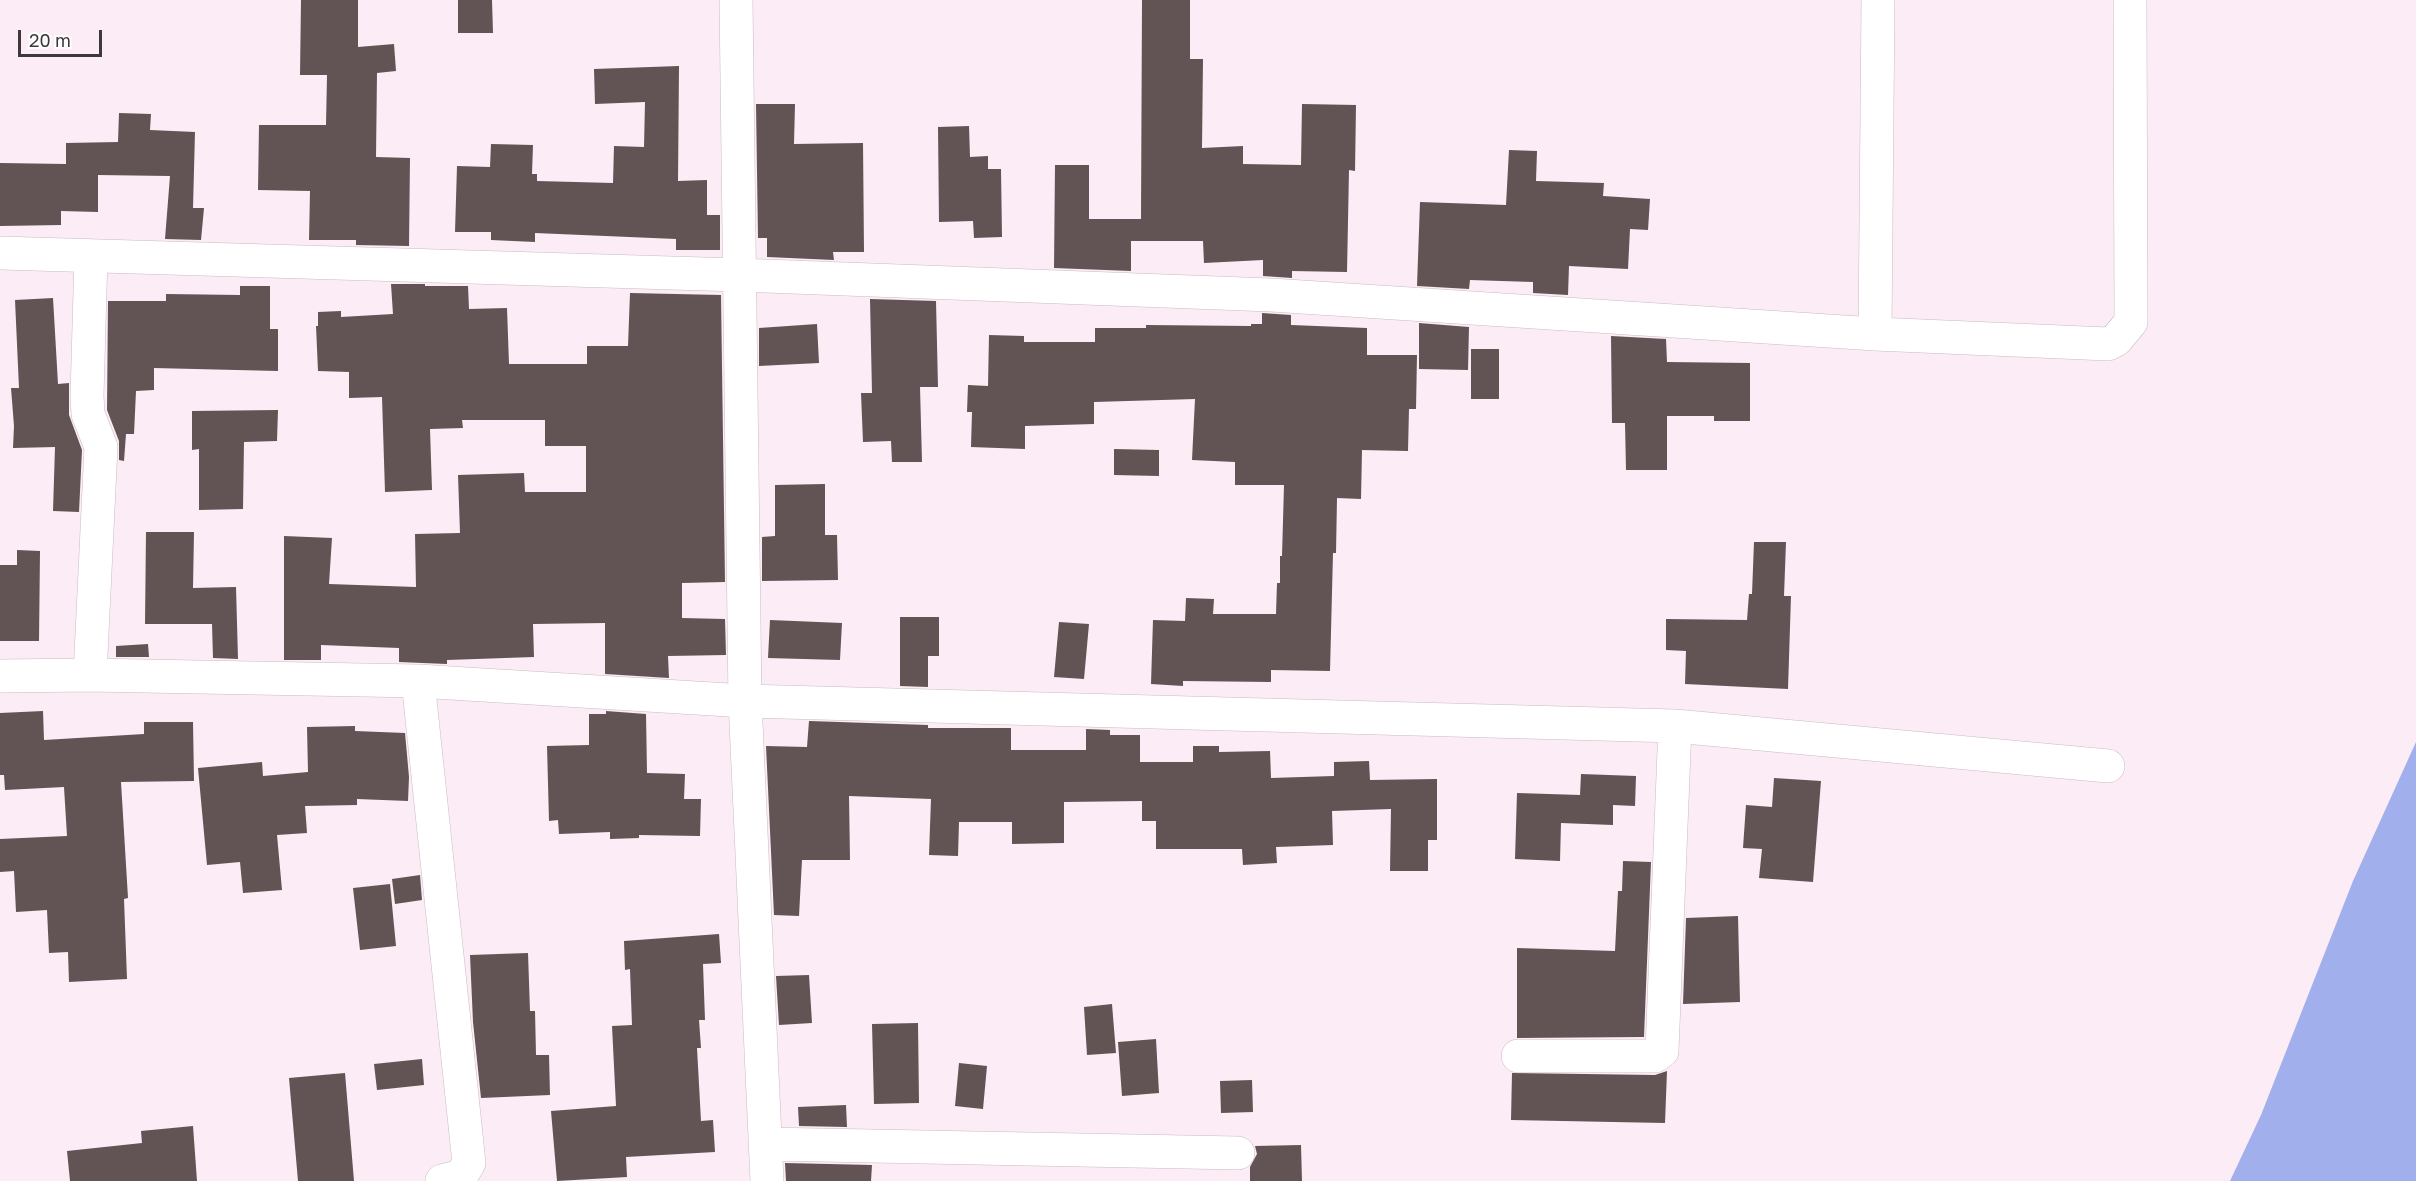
<!DOCTYPE html>
<style>
body{margin:0}
#map{position:relative;width:2416px;height:1181px;overflow:hidden;background:#fbecf5;font-family:"Golos Text",sans-serif}
canvas{display:block}
.scale{position:absolute;left:18px;top:30px;width:84px;height:27px;box-sizing:border-box;border:3px solid #3d383b;border-top:0;padding-left:8px;font-size:18px;line-height:21px;white-space:nowrap;color:#3d383b;-webkit-text-stroke:4px #fefefe;paint-order:stroke}
</style>
<div id="map">
<canvas width="2416" height="1181"></canvas>
<div class="scale">20 m</div>
</div>
<script>
const c = document.querySelector('canvas').getContext('2d');
c.lineJoin = 'round';
function fillPath(path, color) { c.fillStyle = color; c.fill(path, 'evenodd'); }
function strokePath(path, color, width, dash) { c.strokeStyle = color; c.lineWidth = width; c.lineCap = dash ? 'butt' : 'round'; c.setLineDash(dash || []); c.stroke(path); }
fillPath(new Path2D(`
 M 2416,742 L 2416,1181 L 2230,1181 L 2261,1115 L 2353,881 Z`), '#a1b0ec');
fillPath(new Path2D(`
 M 301,0 L 358,0 L 358,47 L 394,44 L 396,71 L 377,73 L 376,157 L 410,158 L 409,246 L 356,245 L 356,240 L 309,240 L 310,191 L 258,190 L 259,125 L 326,125 L 327,75 L 300,75 Z
 M 458,0 L 492,0 L 493,33 L 458,33 Z
 M 1142,0 L 1190,0 L 1190,59 L 1203,59 L 1202,148 L 1243,146 L 1243,164 L 1301,165 L 1302,104 L 1356,105 L 1355,171 L 1349,170 L 1347,272 L 1292,271 L 1292,278 L 1263,276 L 1263,260 L 1204,263 L 1203,241 L 1131,241 L 1131,271 L 1054,268 L 1055,165 L 1089,165 L 1089,219 L 1141,219 Z
 M 679,66 L 678,181 L 707,180 L 707,215 L 720,215 L 720,250 L 676,250 L 676,239 L 535,233 L 535,242 L 491,240 L 491,232 L 455,232 L 457,166 L 490,167 L 491,144 L 533,145 L 532,174 L 537,174 L 537,181 L 613,183 L 614,146 L 644,147 L 645,102 L 595,104 L 594,69 Z
 M 756,104 L 795,104 L 794,144 L 863,143 L 864,252 L 833,252 L 834,260 L 767,257 L 767,238 L 758,238 Z
 M 119,113 L 151,114 L 150,130 L 195,132 L 193,208 L 204,208 L 201,240 L 165,239 L 170,176 L 98,175 L 98,212 L 61,211 L 61,225 L 0,226 L 0,163 L 66,164 L 66,143 L 118,142 Z
 M 969,126 L 970,157 L 988,156 L 988,169 L 1001,169 L 1002,237 L 974,238 L 973,221 L 939,222 L 938,127 Z
 M 1509,150 L 1537,151 L 1536,181 L 1604,183 L 1603,196 L 1650,199 L 1648,230 L 1630,229 L 1628,269 L 1569,266 L 1568,295 L 1533,293 L 1533,282 L 1470,280 L 1469,289 L 1417,286 L 1420,202 L 1506,205 Z
 M 391,284 L 425,284 L 425,286 L 468,286 L 469,309 L 507,308 L 509,364 L 587,364 L 587,346 L 628,346 L 630,293 L 721,295 L 725,582 L 682,583 L 682,618 L 725,619 L 726,655 L 668,656 L 669,678 L 605,674 L 605,623 L 533,624 L 534,657 L 447,660 L 447,664 L 399,662 L 399,648 L 321,645 L 321,660 L 284,660 L 284,536 L 332,538 L 329,584 L 416,587 L 415,534 L 460,533 L 458,475 L 524,473 L 525,492 L 586,492 L 586,446 L 545,446 L 545,420 L 462,420 L 463,428 L 430,429 L 432,490 L 385,492 L 382,397 L 349,398 L 349,372 L 318,371 L 316,326 L 318,326 L 318,312 L 341,311 L 341,317 L 393,314 Z
 M 240,286 L 270,286 L 270,329 L 278,329 L 278,371 L 154,368 L 154,390 L 136,391 L 134,434 L 126,434 L 124,461 L 119,460 L 119,441 L 107,410 L 108,301 L 166,301 L 166,294 L 240,295 Z
 M 53,298 L 58,384 L 69,383 L 69,415 L 82,450 L 79,512 L 53,511 L 55,447 L 13,448 L 14,426 L 11,388 L 19,388 L 15,300 Z
 M 870,299 L 936,301 L 938,387 L 920,387 L 922,462 L 892,462 L 891,441 L 863,442 L 861,393 L 872,393 Z
 M 1262,313 L 1291,315 L 1291,325 L 1367,328 L 1367,355 L 1417,355 L 1416,409 L 1409,409 L 1408,451 L 1362,450 L 1361,499 L 1337,498 L 1336,553 L 1333,553 L 1330,671 L 1271,670 L 1271,682 L 1183,681 L 1183,686 L 1151,684 L 1153,620 L 1185,621 L 1186,598 L 1214,599 L 1213,614 L 1276,614 L 1277,583 L 1280,583 L 1280,556 L 1282,556 L 1284,485 L 1235,485 L 1235,462 L 1192,460 L 1195,399 L 1094,402 L 1094,424 L 1025,426 L 1025,449 L 971,447 L 972,412 L 967,412 L 968,385 L 988,386 L 989,335 L 1024,336 L 1024,342 L 1095,342 L 1095,328 L 1146,328 L 1146,325 L 1251,326 L 1251,324 L 1262,324 Z
 M 1419,323 L 1469,327 L 1468,370 L 1419,369 Z
 M 817,324 L 819,363 L 759,366 L 759,328 Z
 M 1611,336 L 1666,339 L 1667,362 L 1750,363 L 1750,421 L 1714,421 L 1714,416 L 1667,416 L 1667,470 L 1626,470 L 1625,423 L 1612,423 Z
 M 1471,349 L 1499,349 L 1499,399 L 1471,399 Z
 M 278,410 L 277,441 L 244,442 L 243,509 L 199,510 L 199,449 L 192,450 L 192,411 Z
 M 1114,449 L 1159,450 L 1159,476 L 1114,475 Z
 M 825,484 L 825,535 L 837,535 L 838,580 L 762,581 L 762,537 L 775,536 L 775,485 Z
 M 146,532 L 194,532 L 193,588 L 236,587 L 238,659 L 213,658 L 212,624 L 145,624 Z
 M 1754,542 L 1786,542 L 1784,596 L 1791,596 L 1788,689 L 1685,684 L 1686,651 L 1666,650 L 1666,619 L 1747,620 L 1749,594 L 1752,594 Z
 M 17,550 L 40,551 L 39,641 L 0,641 L 0,565 L 17,565 Z
 M 900,617 L 939,617 L 939,656 L 928,656 L 928,687 L 900,686 Z
 M 770,620 L 842,623 L 840,660 L 768,658 Z
 M 1059,622 L 1089,624 L 1084,679 L 1054,677 Z
 M 148,644 L 149,657 L 116,657 L 116,646 Z
 M 43,711 L 44,740 L 144,734 L 144,722 L 193,722 L 194,781 L 121,782 L 128,898 L 124,899 L 127,979 L 69,982 L 68,952 L 49,953 L 47,910 L 16,912 L 14,871 L 0,872 L 0,839 L 67,836 L 64,787 L 5,790 L 4,775 L 0,775 L 0,713 Z
 M 606,711 L 646,714 L 647,773 L 685,774 L 684,799 L 701,799 L 700,836 L 639,835 L 639,838 L 610,839 L 610,832 L 559,834 L 558,820 L 549,821 L 547,746 L 589,745 L 589,714 L 606,714 Z
 M 809,721 L 928,725 L 928,728 L 1011,728 L 1011,750 L 1086,750 L 1086,729 L 1110,730 L 1110,735 L 1140,735 L 1140,762 L 1193,762 L 1193,746 L 1219,746 L 1219,752 L 1270,751 L 1271,778 L 1334,776 L 1334,762 L 1369,761 L 1370,780 L 1437,779 L 1437,840 L 1428,840 L 1428,871 L 1390,871 L 1391,809 L 1332,811 L 1333,845 L 1276,847 L 1277,863 L 1243,865 L 1242,849 L 1156,849 L 1156,821 L 1142,821 L 1142,801 L 1064,802 L 1064,843 L 1012,844 L 1012,822 L 959,822 L 958,856 L 929,855 L 931,799 L 849,796 L 850,860 L 802,860 L 799,916 L 774,915 L 766,746 L 807,747 Z
 M 355,726 L 355,731 L 405,733 L 409,777 L 408,801 L 357,799 L 357,805 L 305,806 L 307,833 L 277,835 L 282,890 L 243,893 L 240,862 L 207,865 L 198,768 L 262,762 L 263,776 L 308,772 L 307,727 Z
 M 1581,774 L 1636,776 L 1635,806 L 1613,805 L 1613,825 L 1561,823 L 1560,861 L 1515,859 L 1517,793 L 1580,795 Z
 M 1774,778 L 1821,781 L 1813,882 L 1759,878 L 1762,849 L 1743,848 L 1746,805 L 1772,807 Z
 M 1623,861 L 1651,862 L 1644,1037 L 1517,1038 L 1517,948 L 1615,951 L 1618,891 L 1622,891 Z
 M 420,875 L 422,900 L 395,904 L 392,879 Z
 M 390,884 L 396,946 L 360,950 L 353,888 Z
 M 1738,916 L 1740,1002 L 1683,1004 L 1686,918 Z
 M 719,934 L 721,963 L 703,964 L 705,1020 L 699,1020 L 701,1048 L 697,1048 L 701,1121 L 713,1120 L 715,1152 L 626,1157 L 627,1177 L 557,1181 L 551,1111 L 616,1106 L 612,1026 L 632,1025 L 630,969 L 625,970 L 624,941 Z
 M 528,953 L 530,1011 L 535,1011 L 536,1055 L 549,1055 L 550,1095 L 481,1098 L 473,1022 L 470,955 Z
 M 809,975 L 812,1023 L 779,1025 L 776,976 Z
 M 1112,1004 L 1116,1053 L 1087,1055 L 1084,1007 Z
 M 918,1023 L 919,1103 L 874,1104 L 872,1024 Z
 M 1156,1039 L 1159,1093 L 1122,1096 L 1118,1042 Z
 M 422,1059 L 424,1085 L 377,1090 L 374,1064 Z
 M 959,1063 L 987,1066 L 983,1109 L 955,1106 Z
 M 1667,1071 L 1665,1123 L 1511,1120 L 1512,1073 L 1655,1075 Z
 M 345,1073 L 354,1181 L 298,1181 L 289,1078 Z
 M 1252,1080 L 1253,1112 L 1221,1113 L 1220,1081 Z
 M 846,1105 L 847,1127 L 799,1126 L 798,1107 Z
 M 193,1126 L 197,1181 L 70,1181 L 67,1151 L 142,1143 L 141,1131 Z
 M 1301,1145 L 1302,1181 L 1250,1181 L 1250,1167 L 1257,1154 L 1255,1146 Z
 M 785,1163 L 872,1165 L 871,1181 L 786,1181 Z`), '#625354');
const street = new Path2D(`
 M 736,0 L 745,701 L 767,1181
 M 0,253 L 739,275 L 1271,295 L 1875,334 L 2108,344 L 2116,340 L 2131,322 L 2130,0
 M 1875,334 L 1878,0
 M 90,675 L 101,447 L 88,414 L 87,396 L 91,256
 M 0,676 L 90,675 L 418,681 L 745,701 L 1675,726 L 2108,766
 M 418,681 L 469,1163 L 461,1176 L 442,1181
 M 1518,1056 L 1655,1056 L 1662,1051 L 1675,726
 M 767,1144 L 1238,1153`);
strokePath(street, '#c9bbc3', 34);
strokePath(street, '#fff', 33);
</script>
